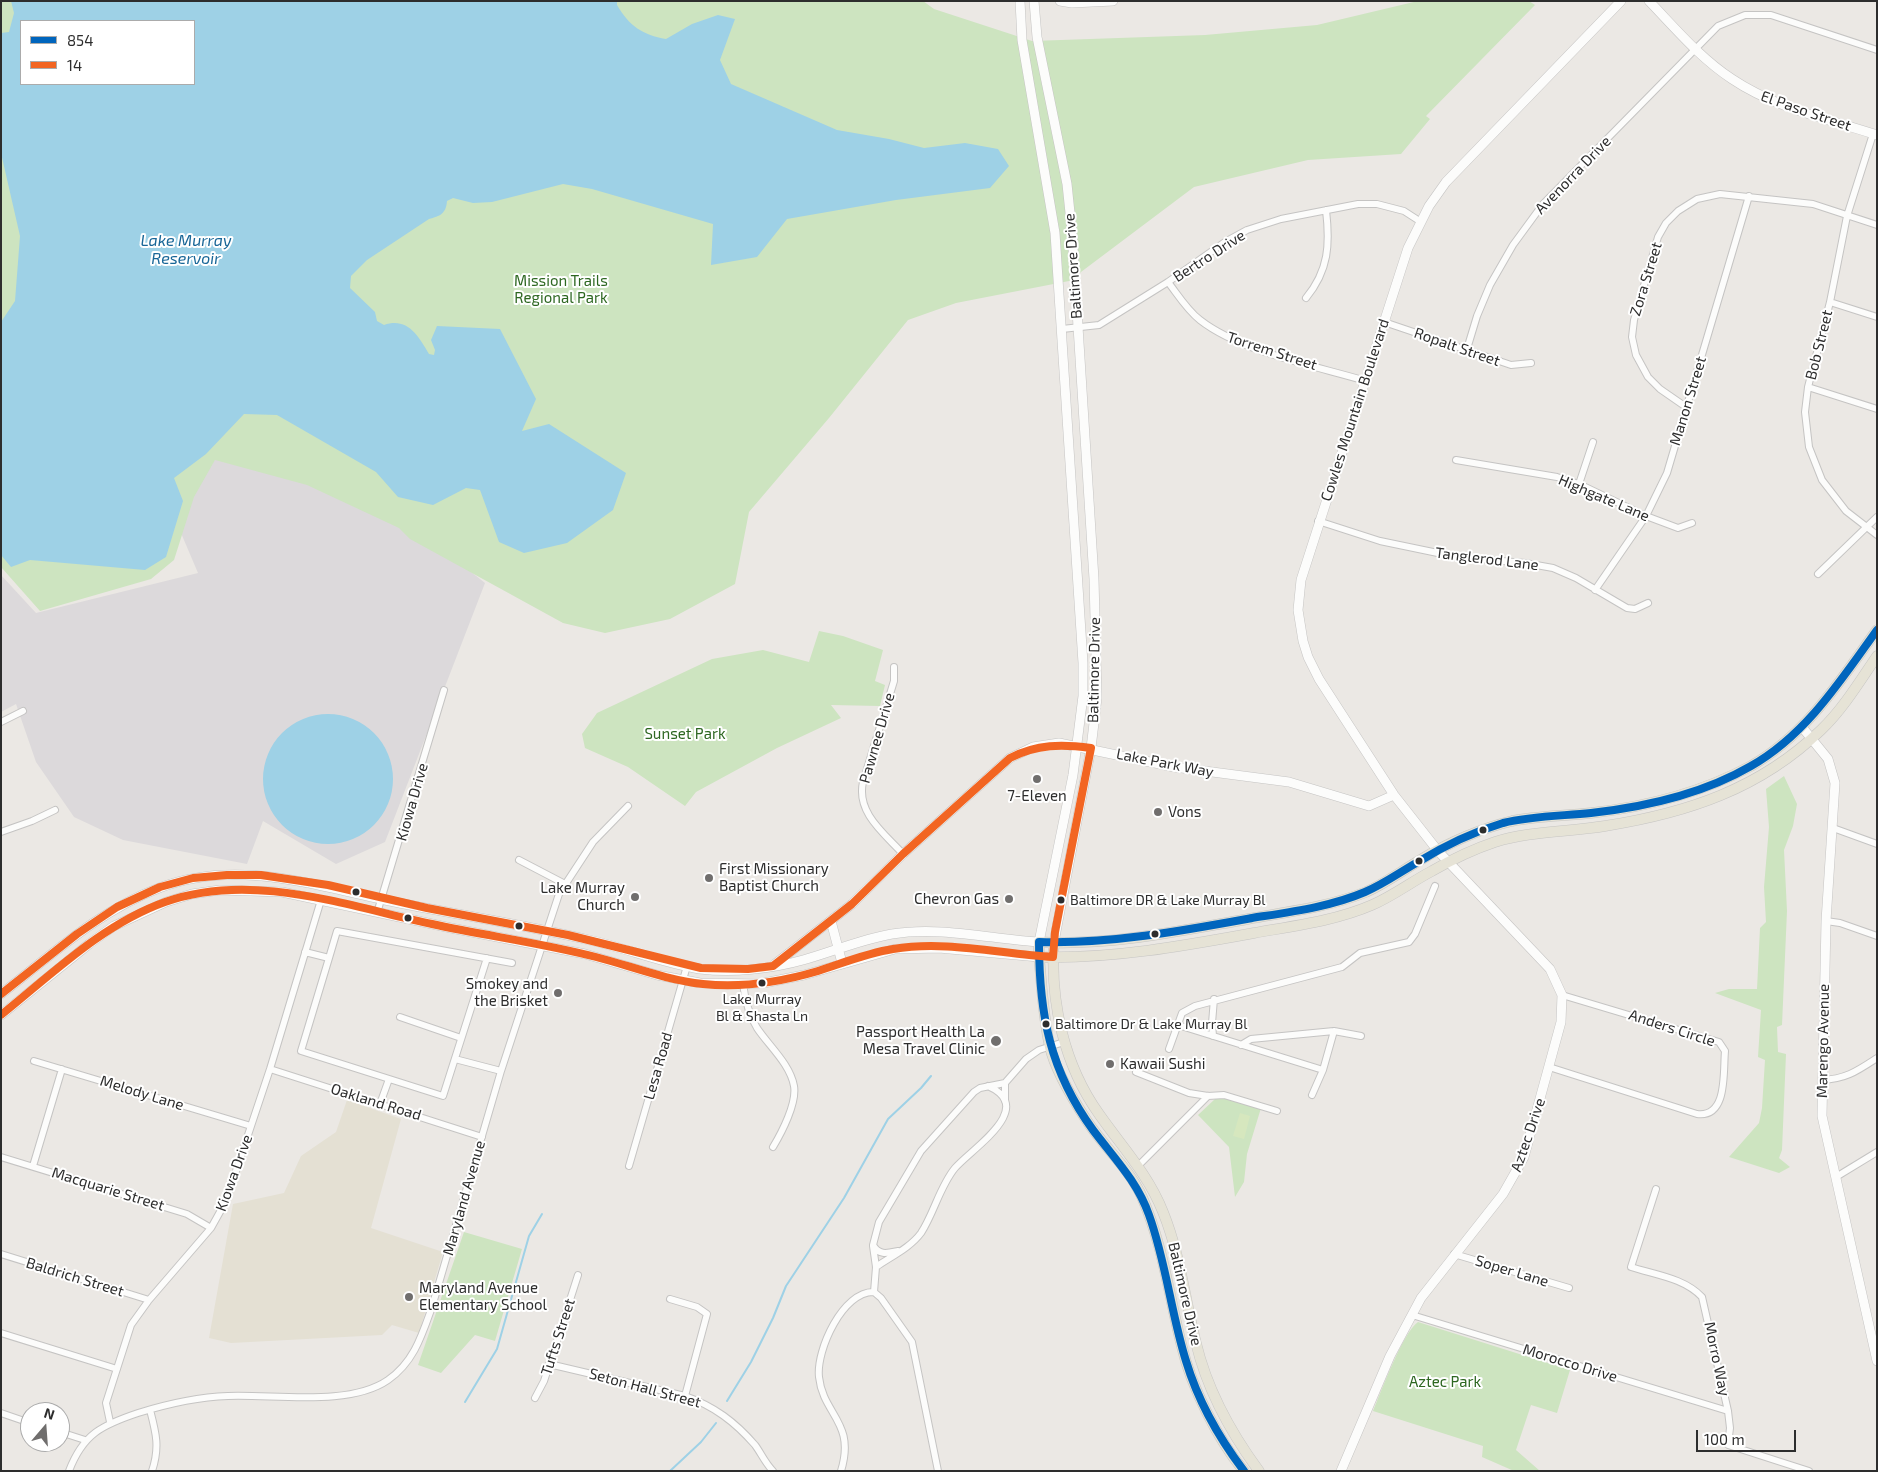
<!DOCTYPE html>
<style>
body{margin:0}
#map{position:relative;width:1878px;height:1472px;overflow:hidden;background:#ebe8e4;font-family:"Exo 2",sans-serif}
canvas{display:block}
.frame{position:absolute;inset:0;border:2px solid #2d2d2d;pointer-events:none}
.legend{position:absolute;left:20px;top:20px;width:175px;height:65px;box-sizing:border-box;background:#fff;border:1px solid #ababab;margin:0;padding:6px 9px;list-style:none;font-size:15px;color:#2d2d2d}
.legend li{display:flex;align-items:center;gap:10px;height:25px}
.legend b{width:25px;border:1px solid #ababab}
.north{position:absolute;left:20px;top:1402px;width:50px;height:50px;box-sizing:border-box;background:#fff;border:1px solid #ababab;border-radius:50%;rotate:18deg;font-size:14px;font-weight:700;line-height:20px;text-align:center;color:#2d2d2d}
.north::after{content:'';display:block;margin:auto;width:18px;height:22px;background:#706e6d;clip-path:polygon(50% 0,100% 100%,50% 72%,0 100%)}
.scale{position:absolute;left:1696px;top:1430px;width:100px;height:22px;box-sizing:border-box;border:2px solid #2d2d2d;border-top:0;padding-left:6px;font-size:15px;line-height:18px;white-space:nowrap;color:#2d2d2d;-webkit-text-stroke:4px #fff;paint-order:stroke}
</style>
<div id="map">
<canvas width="1878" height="1472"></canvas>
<div class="frame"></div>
<ul class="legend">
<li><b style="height:6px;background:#0065bd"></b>854</li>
<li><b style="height:6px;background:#f26522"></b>14</li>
</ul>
<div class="north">N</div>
<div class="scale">100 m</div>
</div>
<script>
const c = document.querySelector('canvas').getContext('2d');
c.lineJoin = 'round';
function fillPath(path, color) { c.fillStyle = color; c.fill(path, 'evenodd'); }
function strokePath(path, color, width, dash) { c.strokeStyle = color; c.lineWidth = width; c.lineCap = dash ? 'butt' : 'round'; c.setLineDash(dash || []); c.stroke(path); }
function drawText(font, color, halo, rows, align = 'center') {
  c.font = font + ' "Exo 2",sans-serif'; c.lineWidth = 4; c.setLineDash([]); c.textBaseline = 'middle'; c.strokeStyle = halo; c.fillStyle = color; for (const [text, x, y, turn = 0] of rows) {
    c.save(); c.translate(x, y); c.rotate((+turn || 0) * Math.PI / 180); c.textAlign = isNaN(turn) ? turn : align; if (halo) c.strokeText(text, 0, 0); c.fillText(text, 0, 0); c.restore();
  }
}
fillPath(new Path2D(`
 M 222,450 L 406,520 L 485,583 L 385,842 L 336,864 L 263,821 L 247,864 L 123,840 L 74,817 L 36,762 L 16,704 L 1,712 L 1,575 L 36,613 L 198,573 L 181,533 L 194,487 Z`), '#dcd9db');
fillPath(new Path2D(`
 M 347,1100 L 401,1119 L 371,1228 L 443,1252 L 419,1333 L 392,1325 L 382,1335 L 231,1343 L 209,1338 L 233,1204 L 284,1193 L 301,1156 L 336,1132 Z`), '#e4e0d3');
fillPath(new Path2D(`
 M 1,1 L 923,1 L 934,9 L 1032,41 L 1205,35 L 1317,25 L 1418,1 L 1529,1 L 1535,5 L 1426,116 L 1430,119 L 1401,154 L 1308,160 L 1194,187 L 1069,281 L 956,303 L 908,320 L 829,418 L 749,512 L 735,584 L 670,619 L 605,633 L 563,623 L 410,539 L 399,528 L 307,485 L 215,460 L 194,497 L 174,560 L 151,579 L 40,611 L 1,567 ZM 21,21 L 194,21 L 194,84 L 21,84 Z
 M 819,631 L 843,636 L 883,650 L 875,681 L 885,685 L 880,706 L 831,705 L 841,718 L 777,748 L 696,792 L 685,806 L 628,767 L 585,748 L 582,734 L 597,713 L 712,659 L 763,650 L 809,662 Z
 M 1784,776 L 1797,804 L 1793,826 L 1784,850 L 1787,911 L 1782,1025 L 1777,1027 L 1778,1052 L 1786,1054 L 1782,1150 L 1779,1158 L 1790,1167 L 1779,1173 L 1729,1157 L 1759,1123 L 1762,1108 L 1765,1060 L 1758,1057 L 1761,1010 L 1715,993 L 1729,989 L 1757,989 L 1760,928 L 1766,922 L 1764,887 L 1769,827 L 1766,789 Z
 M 1215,1099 L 1226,1099 L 1261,1108 L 1247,1154 L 1244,1182 L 1235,1197 L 1229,1147 L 1198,1115 Z
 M 464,1232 L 522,1249 L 495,1341 L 475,1335 L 441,1373 L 418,1365 Z
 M 1418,1322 L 1570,1370 L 1557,1413 L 1531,1405 L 1516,1450 L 1540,1471 L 1514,1471 L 1482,1457 L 1483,1446 L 1373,1411 C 1381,1392 1403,1332 1418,1322 Z`), '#cde4c0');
fillPath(new Path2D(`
 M 1240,1113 L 1250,1116 L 1244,1139 L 1233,1136 Z`), '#d6e7be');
fillPath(new Path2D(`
 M 11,1 L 617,1 L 617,5 C 629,26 643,35 666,39 L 692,24 L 718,15 L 735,19 L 720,60 L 731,84 L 837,130 L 889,139 L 924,148 L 965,143 L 998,149 L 1009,166 L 990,188 L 896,200 L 787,219 L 757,257 L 711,265 L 713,224 L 592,189 L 563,184 L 492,202 L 473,203 L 453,198 L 447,201 C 446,214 440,216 429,219 L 367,260 L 351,276 L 350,288 L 375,312 L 377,321 L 384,325 C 407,317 418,335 429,354 L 434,355 L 435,350 L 431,340 L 437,326 L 500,329 L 536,399 L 522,431 L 549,424 L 626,473 L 613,510 L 567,543 L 524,553 L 499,542 L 480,490 L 466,488 L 433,505 L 398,497 L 376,472 L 277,415 L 244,414 L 206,454 L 174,478 L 183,501 L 166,557 L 145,570 L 30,560 L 11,567 L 1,555 L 1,322 L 15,301 L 20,236 L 1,153 L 1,33 L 9,32 L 14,13 ZM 21,21 L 194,21 L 194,84 L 21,84 Z
 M263 779a65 65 0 1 1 130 0a65 65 0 1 1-130 0Z`), '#9ed1e6');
strokePath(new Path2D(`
 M 727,1401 L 751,1362 L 773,1318 L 786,1286 L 844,1198 L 888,1119 L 921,1088 L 931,1076
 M 465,1402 L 497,1349 L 529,1236 L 542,1214
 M 670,1471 L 701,1442 L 716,1423`), '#9ed1e6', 2);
const street = new Path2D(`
 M 1873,134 L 1847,216 L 1830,302 L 1808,387 L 1805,412 L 1809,447 L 1822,480 L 1846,511 L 1877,535
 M 1168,282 C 1178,295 1187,310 1200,320 C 1241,352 1316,366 1366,381
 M 1306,298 C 1329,270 1330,244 1326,210
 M 1830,302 L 1877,317
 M 1384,322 L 1511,365 L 1531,363
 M 1062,329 L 1099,325 L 1168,282 L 1225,242 L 1247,230 L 1281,219 L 1358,204 L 1377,204 L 1404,211 L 1421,222
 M 1467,349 L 1477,316 L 1490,285 L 1513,245 L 1543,204 L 1718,26 L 1745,15 L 1771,15 L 1877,50
 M 1808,387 L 1877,409
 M 1686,407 L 1660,389 L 1648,377 L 1636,355 L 1632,337 L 1634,320 L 1658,237 L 1666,223 L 1678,211 L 1697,199 L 1720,194 L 1813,204 L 1877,225
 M 1456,460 L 1557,477 L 1579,484 L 1646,516 L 1678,528 L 1692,523
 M 1579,484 L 1593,442
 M 1318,521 L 1380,541 L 1457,557 L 1525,563 L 1553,568 L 1576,578 L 1627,608 L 1635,609 L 1648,603
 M 1818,574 L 1877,517
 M 1595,590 L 1646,516 L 1667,473 L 1749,196
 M 894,667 L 894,681 L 863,782 C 856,813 885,834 903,854
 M 1,722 L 23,711
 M 1833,828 L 1877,844
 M 1,832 L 32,821 L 55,810
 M 519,860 L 565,884
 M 377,913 L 444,690
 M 1826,921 L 1840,923 L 1877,936
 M 305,952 L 329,958 L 337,931 L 512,963
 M 329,958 L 301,1051 L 443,1096 L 487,958
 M 743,984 C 745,999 749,1015 757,1028 C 769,1046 790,1064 794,1086 C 797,1103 782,1132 773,1147
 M 400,1017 L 461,1038
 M 1178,1025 L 1323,1070
 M 1213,1036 L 1212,1023 L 1214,999
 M 1241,1045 L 1251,1039 L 1334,1031 L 1361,1036
 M 1169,1049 L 1182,1013 L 1195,1006 L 1342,967 L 1360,953 L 1409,942 L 1415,934 L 1435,886
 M 455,1059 L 501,1071
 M 34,1061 L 251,1126
 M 1549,1067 L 1697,1114 C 1728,1118 1723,1072 1725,1051 L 1719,1042 L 1562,995
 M 270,1069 L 482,1137
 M 1136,1072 L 1189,1093 L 1208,1096 L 1224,1095 L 1277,1111
 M 1822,1080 C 1846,1079 1857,1071 1877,1058
 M 1005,1083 L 1005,1101
 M 1312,1095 L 1323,1070 L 1334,1031
 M 380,1104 L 389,1079
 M 1,1157 L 187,1214 L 211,1228
 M 1139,1165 L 1208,1096
 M 33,1166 L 62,1069
 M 629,1166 L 687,966
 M 1836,1177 L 1877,1152
 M 1656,1189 L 1631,1267 C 1656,1275 1684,1278 1702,1297 L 1728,1411 L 1730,1428 L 1728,1445 L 1809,1471
 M 873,1246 L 876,1267 L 874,1292 L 881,1298 L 912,1342 L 938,1471
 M 898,1251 C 888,1253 879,1256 873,1245 L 879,1222 L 921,1151 L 974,1092 L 980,1088 L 1005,1083 L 1026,1059 L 1039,1050 L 1064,1042
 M 1,1254 L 149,1300
 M 1454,1254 L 1569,1288
 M 876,1267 C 890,1257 910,1248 921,1233 C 934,1213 940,1186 955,1168 C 971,1149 1038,1108 988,1086
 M 670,1299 L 697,1307 L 707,1314 L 685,1396
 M 1412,1315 L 1728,1411
 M 1,1333 L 117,1369
 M 549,1364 L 685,1396 C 714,1406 735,1422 755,1445 C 761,1453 765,1463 773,1471
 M 535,1398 L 544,1381 L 578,1275
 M 150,1410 C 156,1433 160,1447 152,1471
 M 1,1413 L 30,1423
 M 110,1422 L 106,1403 L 131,1325 L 149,1300 L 211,1228 L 226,1201 L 270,1069 L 321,900
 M 60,1432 L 85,1440
 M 69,1471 C 83,1434 102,1425 138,1413 C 167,1404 197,1397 228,1396 C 275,1394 349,1407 388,1380 C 414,1362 422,1335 432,1307 L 501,1071 L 559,894 L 593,842 L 628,806
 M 841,1471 C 856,1422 823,1415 819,1377 C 816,1350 843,1291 874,1292`);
const secondary = new Path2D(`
 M 1034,1 L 1037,37 L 1067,184 L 1072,232 L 1094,579 L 1097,698 L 1091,748 L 1054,942
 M 1060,1 L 1072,3 L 1113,1
 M 1649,1 C 1675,28 1700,58 1732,79 C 1775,108 1828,119 1877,135
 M 1802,727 L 1828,759 L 1835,783 L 1826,921 L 1822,1116 L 1877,1361
 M 831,921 L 842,963
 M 775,964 L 852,904 L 903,854 L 1010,758 L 1033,747 L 1059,743 L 1174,767 L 1289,782 L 1369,806 L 1394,795
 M 1,994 C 52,955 98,911 159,888 C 234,859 310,884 385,900 C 452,914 521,924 589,940 C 626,948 662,963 700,969 C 733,973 771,969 803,960 C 832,952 862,939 892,934 C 940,926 991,939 1039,942 L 1073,775 L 1083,696 L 1083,663 L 1055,233 L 1022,40 L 1020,1
 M 1,1015 L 89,944 L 114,926 L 166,902 L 192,894 L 220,890 L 282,892 L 451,928 L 585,954 L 657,975 L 700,983 L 759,984 L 804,975 L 895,949 L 939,948 L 1039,957
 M 1341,1471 L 1390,1356 L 1421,1298 L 1503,1194 L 1524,1157 L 1561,1022 L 1562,995 L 1550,969 L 1438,851 L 1394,795 L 1319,679 L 1308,657 L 1303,641 L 1298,610 L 1301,580 L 1408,248 L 1429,206 L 1446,182 L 1621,1`);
const primary = new Path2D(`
 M 1054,942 C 1050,1002 1064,1065 1099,1114 C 1122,1147 1148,1174 1163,1212 C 1180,1254 1185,1299 1196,1343 C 1207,1389 1231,1433 1259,1471
 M 1039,957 C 1112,959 1183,946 1254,933 C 1293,926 1335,921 1372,905 C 1393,896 1411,882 1432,871 C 1451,860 1474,849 1495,842 C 1530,831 1568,832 1605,826 C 1687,813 1760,789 1821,730 C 1843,709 1860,681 1877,656
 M 1244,1471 C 1218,1440 1191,1386 1182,1347 C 1169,1296 1163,1245 1142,1197 C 1129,1168 1104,1147 1087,1121 C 1074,1101 1055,1070 1050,1047 C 1043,1017 1042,986 1039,957 L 1039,942 C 1110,946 1179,931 1248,919 C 1286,912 1329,907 1366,892 C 1386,883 1403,870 1422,859 C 1448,843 1482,828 1512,821 C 1537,816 1565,816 1591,813 C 1645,807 1703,792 1751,766 C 1807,734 1840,681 1877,630`);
strokePath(street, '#c5c4c3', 8);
strokePath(secondary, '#c5c4c3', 10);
strokePath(primary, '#c6c5c3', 11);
strokePath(street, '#fcfcfb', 6);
strokePath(secondary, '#fcfcfb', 9);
strokePath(primary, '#e6e3d6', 10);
strokePath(new Path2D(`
 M 1244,1471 C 1219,1438 1198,1401 1186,1361 C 1171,1313 1166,1262 1149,1215 C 1137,1181 1114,1158 1093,1130 C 1050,1071 1039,1014 1039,942 C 1111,944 1181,931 1252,918 C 1290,912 1330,907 1365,892 C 1384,884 1400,872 1418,862 C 1444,846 1473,832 1503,823 C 1531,816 1561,816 1591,813 C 1645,807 1703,794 1751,766 C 1806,735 1841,680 1877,630`), '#0065bd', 8);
strokePath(new Path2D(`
 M 1,994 L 77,934 L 117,907 L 160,887 L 193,878 L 227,875 L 261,875 L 328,885 L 427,908 L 568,935 L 701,968 L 748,969 L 773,966 L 852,904 L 903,854 L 1010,758 C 1037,744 1062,744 1091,748 L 1055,932 L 1053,957 C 1000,954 946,940 893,949 C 867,953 843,963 818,971 C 781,982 742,988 703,984 C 666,980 631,966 596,957 C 542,943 487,936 432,924 C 347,906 252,871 165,902 C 103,924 52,974 1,1015`), '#f26522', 8);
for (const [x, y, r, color] of [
 [1037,779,5,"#706e6d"],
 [1158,812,5,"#706e6d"],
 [1483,830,4.5,"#2d2d2d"],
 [1419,861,4.5,"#2d2d2d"],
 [709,878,5,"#706e6d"],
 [356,892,4.5,"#2d2d2d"],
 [635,897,5,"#706e6d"],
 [1009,899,5,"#706e6d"],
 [1061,900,4.5,"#2d2d2d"],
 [408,918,4.5,"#2d2d2d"],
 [519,926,4.5,"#2d2d2d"],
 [1155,934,4.5,"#2d2d2d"],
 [762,983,4.5,"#2d2d2d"],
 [558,993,5,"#706e6d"],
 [1046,1024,4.5,"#2d2d2d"],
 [996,1041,6,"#706e6d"],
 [1110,1064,5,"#706e6d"],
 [409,1297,5,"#706e6d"]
]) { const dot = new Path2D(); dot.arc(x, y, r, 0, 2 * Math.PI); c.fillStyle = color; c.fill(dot); strokePath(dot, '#fff', 2); }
drawText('14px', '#2d2d2d', '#fff', [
 ["Baltimore DR & Lake Murray Bl",1070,900],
 ["Lake Murray",762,999,"center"],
 ["Bl & Shasta Ln",762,1016,"center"],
 ["Baltimore Dr & Lake Murray Bl",1055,1024]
], 'left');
drawText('15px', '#2d2d2d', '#fff', [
 ["El Paso Street",1806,111,19],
 ["Avenorra Drive",1573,175,-46],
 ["Bertro Drive",1209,256,-33],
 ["Baltimore Drive",1073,266,-94],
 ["Zora Street",1646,279,-73],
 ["Bob Street",1819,345,-76],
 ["Ropalt Street",1457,347,19],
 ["Torrem Street",1272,351,18],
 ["Manon Street",1688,401,-73],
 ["Cowles Mountain Boulevard",1355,410,-72],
 ["Highgate Lane",1604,498,23],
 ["Tanglerod Lane",1487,559,7],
 ["Baltimore Drive",1094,670,-89],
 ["Pawnee Drive",877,738,-74],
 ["Lake Park Way",1165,763,11],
 ["Kiowa Drive",412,802,-74],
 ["Anders Circle",1672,1028,18],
 ["Marengo Avenue",1823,1041,-89],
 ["Lesa Road",658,1066,-74],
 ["Melody Lane",142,1093,17],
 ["Oakland Road",376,1102,17],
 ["Aztec Drive",1528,1135,-71],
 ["Kiowa Drive",234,1173,-70],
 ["Macquarie Street",108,1189,17],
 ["Maryland Avenue",464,1198,-74],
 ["Soper Lane",1512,1271,17],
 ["Baldrich Street",75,1277,17],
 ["Baltimore Drive",1185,1294,77],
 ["Tufts Street",558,1337,-72],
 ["Morro Way",1717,1359,78],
 ["Morocco Drive",1570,1363,17],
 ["Seton Hall Street",645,1388,15]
]);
drawText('15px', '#2d6721', '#fff', [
 ["Mission Trails",561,281],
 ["Regional Park",561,298],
 ["Sunset Park",685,734],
 ["Aztec Park",1445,1382]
]);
drawText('15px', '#2d2d2d', '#fff', [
 ["7-Eleven",1037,796,"center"],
 ["Vons",1168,812],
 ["First Missionary",719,869],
 ["Baptist Church",719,886],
 ["Lake Murray",625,888,"right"],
 ["Church",625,905,"right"],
 ["Chevron Gas",999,899,"right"],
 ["Smokey and",548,984,"right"],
 ["the Brisket",548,1001,"right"],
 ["Passport Health La",985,1032,"right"],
 ["Mesa Travel Clinic",985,1049,"right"],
 ["Kawaii Sushi",1120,1064],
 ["Maryland Avenue",419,1288],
 ["Elementary School",419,1305]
], 'left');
drawText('italic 16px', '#186697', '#fff', [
 ["Lake Murray",186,241],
 ["Reservoir",186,259]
]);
</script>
